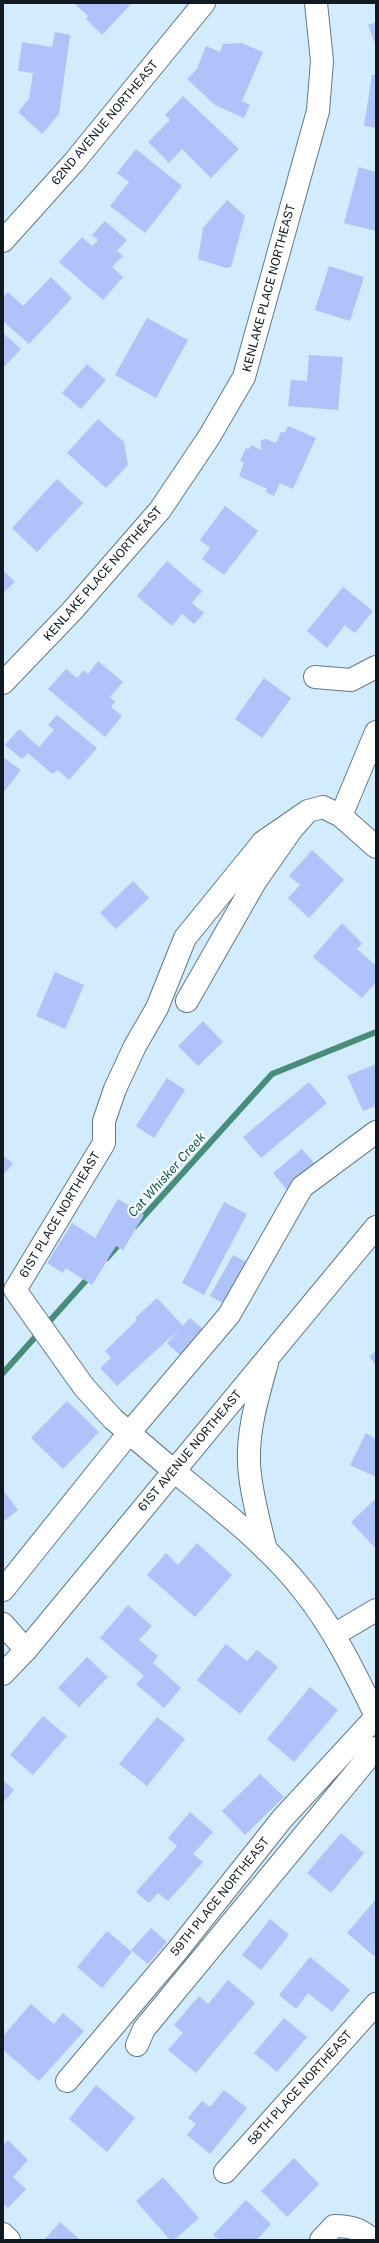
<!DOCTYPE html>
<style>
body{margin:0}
#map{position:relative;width:379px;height:2243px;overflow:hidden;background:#d2ecfd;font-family:"Public Sans",sans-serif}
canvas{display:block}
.frame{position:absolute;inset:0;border:4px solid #111a20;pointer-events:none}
</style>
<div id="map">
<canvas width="379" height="2243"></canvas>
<div class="frame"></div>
</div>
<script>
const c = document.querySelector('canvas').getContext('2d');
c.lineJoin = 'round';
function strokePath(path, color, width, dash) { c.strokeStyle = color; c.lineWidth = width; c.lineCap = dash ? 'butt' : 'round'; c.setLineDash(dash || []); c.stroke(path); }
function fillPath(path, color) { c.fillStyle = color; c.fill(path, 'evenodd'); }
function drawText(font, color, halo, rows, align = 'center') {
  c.font = font + ' "Public Sans",sans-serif'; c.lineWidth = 4; c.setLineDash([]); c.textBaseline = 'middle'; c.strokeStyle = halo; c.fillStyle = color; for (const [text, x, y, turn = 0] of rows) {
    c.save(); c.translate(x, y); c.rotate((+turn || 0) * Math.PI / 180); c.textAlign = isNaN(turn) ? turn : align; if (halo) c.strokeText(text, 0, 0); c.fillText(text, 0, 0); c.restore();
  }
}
strokePath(new Path2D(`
 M 135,1226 L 272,1074 L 376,1032
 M 107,1258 L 122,1241
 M 3,1373 L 90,1276`), '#488d7a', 6);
fillPath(new Path2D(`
 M 74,3 L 130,3 L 131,4 L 102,35 L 86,19 L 88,16 Z
 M 376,22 L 376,46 L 368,25 Z
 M 55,32 L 70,35 L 59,114 L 42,134 L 18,112 L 29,99 L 33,73 L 18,71 L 22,42 L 52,47 Z
 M 241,43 L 263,52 L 242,101 L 250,105 L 244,118 L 215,105 L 187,79 L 197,69 L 206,46 L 220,52 L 223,44 Z
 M 372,75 L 376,75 L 376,128 L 364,126 Z
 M 183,96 L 239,149 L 211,178 L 182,149 L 169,163 L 148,142 L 170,120 L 165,115 Z
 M 136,149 L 182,186 L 145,233 L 110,206 L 129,182 L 117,173 Z
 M 359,167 L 376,172 L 376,231 L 344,223 Z
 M 227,200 L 245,216 L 231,267 L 226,268 L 198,259 L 203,228 Z
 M 105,221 L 127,240 L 117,251 L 123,256 L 112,267 L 123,277 L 103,300 L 59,262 L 82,237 L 92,246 L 98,240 L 92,235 Z
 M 329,266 L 364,277 L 350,321 L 315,310 Z
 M 51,277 L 72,298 L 29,344 L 3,321 L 3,297 L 8,292 L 23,306 Z
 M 147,318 L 188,340 L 156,398 L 115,375 Z
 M 3,333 L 21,349 L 3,368 Z
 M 309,355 L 343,357 L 338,410 L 288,406 L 291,380 L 307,381 Z
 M 87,364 L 106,380 L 81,409 L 62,393 Z
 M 98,419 L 124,442 L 128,465 L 106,488 L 67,453 Z
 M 288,426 L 316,438 L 293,489 L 280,483 L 274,496 L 266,492 L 267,489 L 239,476 L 244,463 L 240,461 L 246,448 L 249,449 L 251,445 L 261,450 L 261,440 L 266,439 L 276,443 L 281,432 L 285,432 Z
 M 57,479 L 83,503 L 37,552 L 12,528 Z
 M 225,506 L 258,531 L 224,575 L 202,559 L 210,548 L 200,540 Z
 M 167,561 L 202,591 L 192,603 L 204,613 L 194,624 L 182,614 L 172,626 L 137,596 Z
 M 3,570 L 15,582 L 3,593 Z
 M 343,587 L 373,611 L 355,633 L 345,625 L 327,648 L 307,631 Z
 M 98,661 L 123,682 L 110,697 L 115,702 L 111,707 L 122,716 L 105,737 L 48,689 L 66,669 L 77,678 L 84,670 L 88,674 Z
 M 264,678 L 291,698 L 262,738 L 235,719 Z
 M 57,715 L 97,748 L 69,780 L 58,770 L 52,774 L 28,753 L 22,759 L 5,745 L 19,729 L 39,747 L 54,730 L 48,725 Z
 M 3,757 L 21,770 L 3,793 Z
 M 312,850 L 344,880 L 309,918 L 288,898 L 300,885 L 289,876 Z
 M 133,881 L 149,898 L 116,929 L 100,913 Z
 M 342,923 L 362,943 L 357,949 L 376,966 L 376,982 L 362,998 L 313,957 Z
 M 55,972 L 84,985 L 65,1029 L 36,1016 Z
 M 203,1021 L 223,1042 L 198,1066 L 178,1046 Z
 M 376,1064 L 376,1106 L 363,1111 L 347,1076 Z
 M 167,1078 L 185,1090 L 154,1138 L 136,1126 Z
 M 309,1082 L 327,1103 L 261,1158 L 243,1137 Z
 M 302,1149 L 316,1165 L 287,1190 L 273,1173 Z
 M 3,1155 L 13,1164 L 3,1175 Z
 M 118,1199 L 144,1215 L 123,1250 L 116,1246 L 92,1285 L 66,1268 L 63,1273 L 47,1263 L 72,1223 L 95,1238 Z
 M 224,1202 L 247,1214 L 204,1295 L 182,1283 Z
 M 233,1255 L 250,1264 L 228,1306 L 210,1296 Z
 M 157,1298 L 183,1326 L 117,1386 L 100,1368 L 111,1358 L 105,1351 L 137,1320 L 135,1318 Z
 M 190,1318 L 204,1330 L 181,1356 L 167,1343 Z
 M 376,1351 L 376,1366 L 369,1356 Z
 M 67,1401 L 99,1432 L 63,1469 L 31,1438 Z
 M 366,1433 L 376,1439 L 376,1477 L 350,1465 Z
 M 3,1490 L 18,1510 L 3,1522 Z
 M 374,1500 L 376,1502 L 376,1549 L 351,1522 Z
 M 197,1543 L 232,1575 L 195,1617 L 147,1575 L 166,1553 L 178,1565 Z
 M 128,1605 L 152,1626 L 139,1640 L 158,1656 L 153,1663 L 181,1688 L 164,1708 L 136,1684 L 144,1676 L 100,1638 Z
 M 226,1644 L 247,1661 L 257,1650 L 278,1667 L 240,1714 L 197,1680 Z
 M 87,1657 L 108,1677 L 79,1707 L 58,1688 Z
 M 310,1687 L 338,1710 L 294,1762 L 267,1739 Z
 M 43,1716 L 67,1736 L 33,1775 L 10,1755 Z
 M 157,1717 L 185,1739 L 147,1786 L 119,1764 Z
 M 260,1774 L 284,1797 L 245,1835 L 222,1811 Z
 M 3,1780 L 14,1790 L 3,1803 Z
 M 190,1812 L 213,1832 L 193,1854 L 203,1862 L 168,1901 L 158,1893 L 149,1903 L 136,1892 L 177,1846 L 168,1838 Z
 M 341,1833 L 364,1853 L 331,1893 L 307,1873 Z
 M 376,1899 L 376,1953 L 374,1956 L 347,1933 Z
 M 270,1919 L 289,1935 L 261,1970 L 242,1955 Z
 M 151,1928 L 167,1942 L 148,1964 L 131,1950 Z
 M 107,1931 L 132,1952 L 102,1988 L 77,1967 Z
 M 310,1957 L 350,1990 L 332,2012 L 308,1993 L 296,2009 L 279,1995 Z
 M 228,1980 L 255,2003 L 196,2073 L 168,2050 L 183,2033 L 174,2025 L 199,1996 L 208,2004 Z
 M 31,2004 L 54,2024 L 63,2013 L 84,2031 L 39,2081 L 3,2050 L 3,2036 Z
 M 284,2018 L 307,2037 L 277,2072 L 254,2053 Z
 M 96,2085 L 135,2118 L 107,2152 L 69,2119 Z
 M 224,2090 L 247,2108 L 210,2154 L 187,2135 L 196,2124 L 188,2118 L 202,2101 L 210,2107 Z
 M 8,2140 L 28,2160 L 13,2177 L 26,2189 L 8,2208 L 3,2204 L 3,2145 Z
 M 294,2158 L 319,2184 L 287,2217 L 261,2191 Z
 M 163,2177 L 199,2218 L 174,2240 L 170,2240 L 136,2201 Z
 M 246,2200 L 271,2224 L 257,2240 L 219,2240 L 213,2235 Z
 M 60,2222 L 80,2240 L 44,2240 Z`), '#afc2f9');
const minor = new Path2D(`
 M 3,241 L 74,162 L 204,3
 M 315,677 L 351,680 L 376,667
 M 3,683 L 72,611 L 160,510 L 209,437 L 244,377 L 318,111 L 322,61 L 316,3
 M 341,816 L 376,732
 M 187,1001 L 255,882 L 292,829 L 308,811 L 323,807 L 341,816 L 376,847
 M 174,1471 L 113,1419 L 84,1387 L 15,1290 L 104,1143 L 104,1121 L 115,1089 L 135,1046 L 157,1008 L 185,938 L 263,842 L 308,811
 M 3,1590 L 129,1433 L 229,1315 L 302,1187 L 376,1132
 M 3,1624 L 26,1650
 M 334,1635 L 376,1610
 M 137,2045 L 144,2029 L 376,1748
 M 67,2081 L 177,1951 L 282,1819 L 376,1717
 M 225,2172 L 376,2004
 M 3,2234 L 9,2240
 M 321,2240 L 334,2226 C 351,2226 360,2229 373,2240`);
const major = new Path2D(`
 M 174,1471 C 220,1509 269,1546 305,1593 C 335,1631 355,1673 376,1716
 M 266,1550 C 260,1526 253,1501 250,1475 C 245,1438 257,1399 267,1363
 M 3,1674 L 26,1650 L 376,1227`);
strokePath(minor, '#627988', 24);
strokePath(major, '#627988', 24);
strokePath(minor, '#fff', 22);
strokePath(major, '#fff', 22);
drawText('12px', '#111a20', '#fff', [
 ["62ND AVENUE NORTHEAST",105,123,-50],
 ["KENLAKE PLACE NORTHEAST",269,288,-75],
 ["KENLAKE PLACE NORTHEAST",103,574,-49],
 ["61ST PLACE NORTHEAST",60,1215,-59],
 ["61ST AVENUE NORTHEAST",190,1451,-50],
 ["59TH PLACE NORTHEAST",220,1897,-51],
 ["58TH PLACE NORTHEAST",300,2088,-48]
]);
drawText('italic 13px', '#0f5d49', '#fff', [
 ["Cat Whisker Creek",167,1175,-48]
]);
</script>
